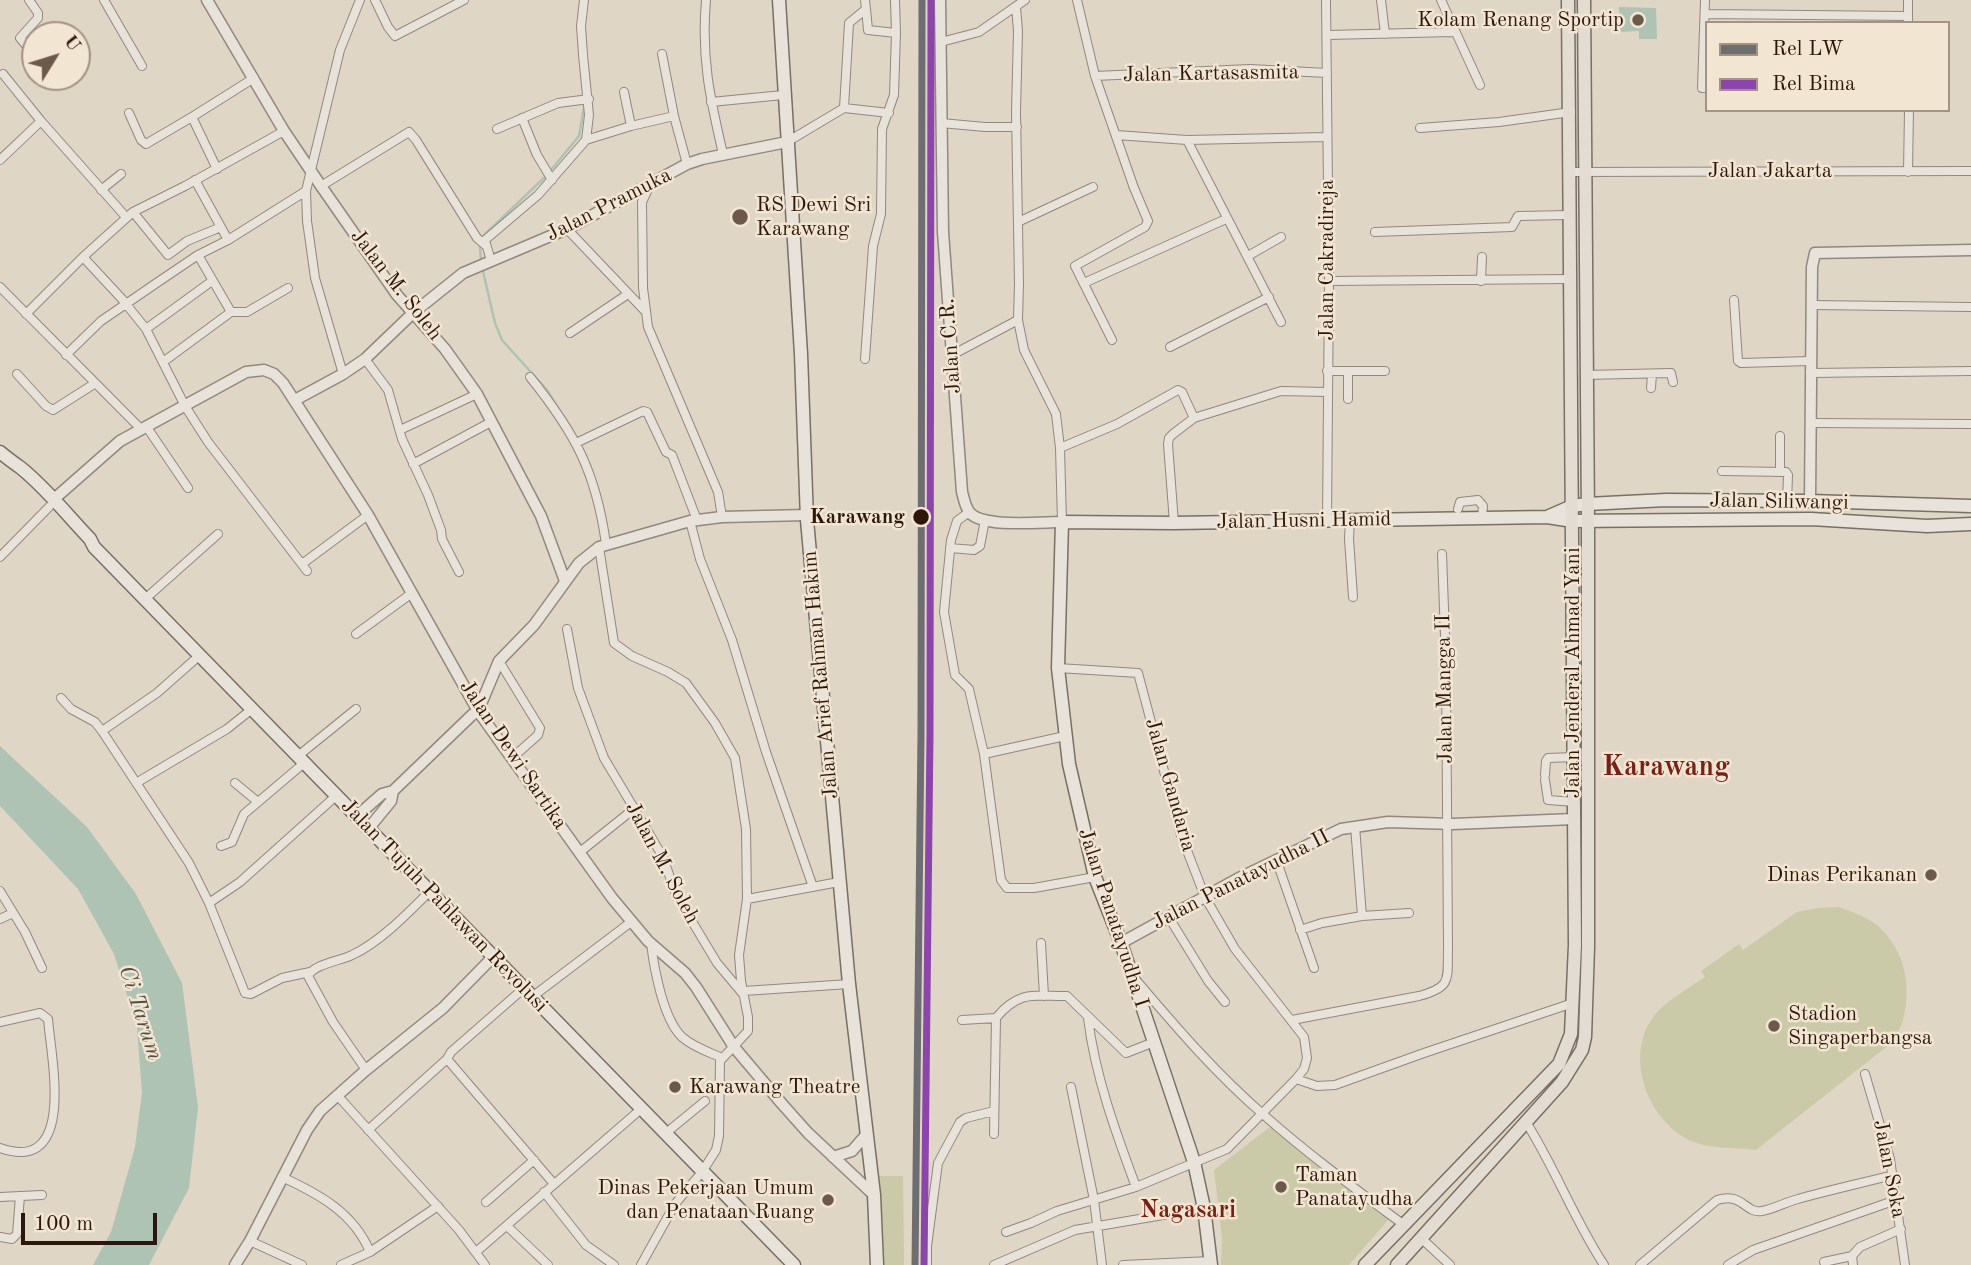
<!DOCTYPE html>
<style>
body{margin:0}
#map{position:relative;width:1971px;height:1265px;overflow:hidden;background:#e0d6c6;font-family:"Old Standard TT",serif}
canvas{display:block}
.legend{position:absolute;left:1705px;top:21px;width:245px;height:91px;box-sizing:border-box;background:#f2e6d3;border:2px solid #a39383;margin:0;padding:9px 12px;list-style:none;font-size:21px;color:#2d160b}
.legend li{display:flex;align-items:center;gap:14px;height:35px}
.legend b{width:35px;border:2px solid #a39383}
.north{position:absolute;left:21px;top:21px;width:70px;height:70px;box-sizing:border-box;background:#f2e6d3;border:2px solid #a39383;border-radius:50%;rotate:52deg;font-size:19px;font-weight:700;line-height:28px;text-align:center;color:#2d160b}
.north::after{content:'';display:block;margin:auto;width:24px;height:32px;background:#6c594c;clip-path:polygon(50% 0,100% 100%,50% 72%,0 100%)}
.scale{position:absolute;left:21px;top:1213px;width:136px;height:32px;box-sizing:border-box;border:4px solid #2d160b;border-top:0;padding-left:9px;font-size:21px;line-height:24px;white-space:nowrap;color:#2d160b;-webkit-text-stroke:5px #f2e6d3;paint-order:stroke}
</style>
<div id="map">
<canvas width="1971" height="1265"></canvas>
<ul class="legend">
<li><b style="height:9px;background:#6d6e70"></b>Rel LW</li>
<li><b style="height:9px;background:#8e44ad"></b>Rel Bima</li>
</ul>
<div class="north">U</div>
<div class="scale">100 m</div>
</div>
<script>
const c = document.querySelector('canvas').getContext('2d');
c.lineJoin = 'round';
function fillPath(path, color) { c.fillStyle = color; c.fill(path, 'evenodd'); }
function strokePath(path, color, width, dash) { c.strokeStyle = color; c.lineWidth = width; c.lineCap = dash ? 'butt' : 'round'; c.setLineDash(dash || []); c.stroke(path); }
function drawText(font, color, halo, rows, align = 'center') {
  c.font = font + ' "Old Standard TT",serif'; c.lineWidth = 5; c.setLineDash([]); c.textBaseline = 'middle'; c.strokeStyle = halo; c.fillStyle = color; for (const [text, x, y, turn = 0] of rows) {
    c.save(); c.translate(x, y); c.rotate((+turn || 0) * Math.PI / 180); c.textAlign = isNaN(turn) ? turn : align; if (halo) c.strokeText(text, 0, 0); c.fillText(text, 0, 0); c.restore();
  }
}
fillPath(new Path2D(`
 M 1839,907 C 1852,912 1867,917 1878,926 C 1905,950 1912,987 1903,1020 C 1901,1028 1894,1037 1890,1044 L 1756,1150 C 1732,1147 1708,1150 1687,1139 C 1643,1115 1622,1047 1660,1009 C 1673,997 1691,987 1705,977 L 1701,971 L 1739,944 L 1743,950 L 1797,912 L 1817,908 Z
 M 1271,1126 L 1389,1219 L 1349,1265 L 1221,1265 L 1222,1238 L 1214,1170 Z
 M 879,1176 L 903,1176 L 904,1265 L 883,1265 Z`), '#cac9a8');
fillPath(new Path2D(`
 M 1619,7 L 1656,8 L 1657,39 L 1639,39 L 1639,31 L 1620,32 Z
 M 0,746 L 87,827 L 136,894 L 182,983 L 198,1107 L 189,1188 L 149,1265 L 93,1265 L 111,1232 L 135,1147 L 142,1093 L 137,1027 L 114,954 L 78,889 L 0,806 Z`), '#aec3b3');
strokePath(new Path2D(`
 M 550,171 L 579,136 L 584,108
 M 481,260 L 480,248 L 482,237 L 546,176
 M 482,267 L 495,323 L 502,340 L 547,390 L 558,408`), '#aec3b3', 2.5);
const minor = new Path2D(`
 M 29,0 L 38,13 L 38,18 L 20,38 L 35,56
 M 104,0 L 142,66
 M 375,0 L 388,27 L 395,36 L 464,0
 M 706,0 C 701,58 710,98 723,154
 M 895,0 L 896,33
 M 1077,0 L 1095,76 L 1134,188 L 1148,221 L 1145,227 L 1075,266 L 1112,340
 M 1326,0 L 1329,281 L 1327,520
 M 1381,0 L 1385,34
 M 1441,0 L 1480,85
 M 1705,0 L 1702,88 L 1707,88
 M 1016,7 L 1018,31 L 1016,112 L 1019,283 L 1018,320 L 1024,350 L 1056,414 L 1060,448 L 1062,522
 M 1705,14 L 1908,16
 M 1908,23 L 1908,0
 M 1327,35 L 1454,32
 M 941,42 L 979,32 L 1025,0
 M 662,54 L 674,116 L 687,164
 M 3,74 L 41,121 L 126,217
 M 1095,76 L 1250,69 L 1327,73
 M 55,77 L 58,81
 M 624,92 L 631,126
 M 711,102 L 783,95
 M 844,108 L 889,113
 M 129,113 L 141,140 L 146,144 L 192,117 L 217,169
 M 192,117 L 254,78
 M 522,118 L 537,155 L 552,180
 M 941,123 L 985,127 L 1017,127
 M 1420,128 L 1499,122 L 1571,112
 M 497,129 L 558,103 L 589,99
 M 1116,135 L 1187,140 L 1327,137
 M 586,140 L 631,126 L 674,116
 M 1187,140 L 1281,322
 M 787,142 L 844,108 L 849,23 L 866,9 L 865,0
 M 0,160 L 41,121
 M 1569,172 L 1971,171
 M 1908,172 L 1909,110
 M 195,180 L 228,240
 M 650,185 L 642,202 L 643,288 L 648,327 L 718,492 L 722,517
 M 321,186 L 409,132 L 416,140 L 477,238 L 485,245
 M 101,190 L 121,174
 M 133,212 L 168,255 L 187,241 L 221,227
 M 1018,222 L 1093,187
 M 567,229 L 644,310
 M 1375,232 L 1512,227 L 1518,216 L 1569,215
 M 198,255 L 231,312
 M 1248,256 L 1281,237
 M 83,257 L 122,299 L 146,329 L 185,406 L 208,442 L 307,571
 M 491,261 L 485,240 L 538,195 L 586,140 L 589,115 L 583,55 L 581,26 L 584,0
 M 1329,281 L 1570,279
 M 1481,281 L 1482,257
 M 1084,283 L 1226,219
 M 0,287 L 140,428
 M 1734,300 L 1738,361 L 1741,363 L 1810,361
 M 1812,305 L 1971,307
 M 26,314 L 83,257 L 133,212 L 185,186 L 284,131
 M 146,329 L 212,281
 M 570,333 L 628,294
 M 1170,347 L 1269,297
 M 66,355 L 101,321 L 158,282 L 198,255 L 228,240 L 306,191
 M 952,355 L 1018,320
 M 365,359 L 388,390 L 402,439 L 428,495 L 441,530 L 442,539 L 459,572
 M 865,359 L 873,246 L 881,214 L 882,129 L 894,95 L 896,33 L 868,30 L 866,9
 M 163,362 L 231,312 L 247,312 L 288,288
 M 1327,371 L 1385,371
 M 1348,371 L 1348,399
 M 1810,373 L 1971,371
 M 17,374 L 46,406 L 53,410 L 94,384
 M 343,374 L 315,278 L 307,221 L 306,191 L 340,50 L 360,0
 M 1585,375 L 1671,373 L 1673,382
 M 530,377 C 575,433 596,472 606,544
 M 1651,388 L 1652,374
 M 1810,423 L 1971,424
 M 146,426 L 188,488
 M 400,430 L 477,394
 M 576,443 L 643,411 L 647,412 L 666,452 L 672,455 L 697,520
 M 1060,448 L 1117,424 L 1178,390 L 1182,392 L 1194,418
 M 413,464 L 491,422
 M 1722,471 L 1786,472 L 1788,475 L 1787,502
 M 1780,472 L 1780,436
 M 1458,509 L 1460,502 L 1478,500 L 1483,506 L 1482,518
 M 969,512 L 957,521 L 951,540 L 944,612 L 955,675 L 969,689 L 984,754 L 1001,880 L 1007,888 L 1034,888 L 1095,877
 M 1350,519 L 1349,539 L 1353,597
 M 690,521 L 700,559 L 732,640 L 766,752 L 813,887
 M 1174,523 L 1168,444 L 1169,438 L 1173,434 L 1194,418 L 1281,391 L 1327,392
 M 599,547 L 614,643 L 632,656 L 668,672 L 686,683 L 715,723 L 735,758 L 746,829 L 747,899 L 739,955 L 741,981 L 748,1017 L 748,1031 L 720,1061 L 719,1136 L 716,1150 L 702,1172 L 675,1204 L 641,1265
 M 950,548 L 974,550 L 980,546 L 985,520
 M 0,557 L 49,507
 M 302,564 L 368,515
 M 145,599 L 218,534
 M 567,629 L 578,688 L 604,758 L 663,857 L 676,895 L 684,908 L 717,963 L 743,994
 M 356,634 L 412,593
 M 499,661 L 540,728 L 538,735 L 512,758
 M 61,698 L 71,709 L 95,722 L 102,731 L 189,863 L 209,903 L 245,993 L 251,994 L 282,978 L 310,972
 M 102,731 L 157,693 L 200,655
 M 984,754 L 1065,736
 M 298,756 L 356,709
 M 1545,775 L 1546,761 L 1548,758 L 1574,757
 M 1545,780 L 1548,800 L 1575,802
 M 136,783 L 227,729 L 252,709
 M 235,783 L 258,802
 M 1355,826 L 1362,916
 M 221,846 L 232,842 L 244,814 L 304,763
 M 580,852 L 635,808
 M 1276,859 L 1314,968
 M 0,891 L 25,932 L 42,968
 M 747,899 L 839,882
 M 209,903 L 240,882 L 337,795
 M 1168,916 L 1208,981 L 1225,1002
 M 0,919 L 13,913
 M 1300,930 L 1322,923 L 1362,916 L 1409,913
 M 651,943 C 654,968 663,1019 682,1037 C 693,1047 709,1052 722,1058
 M 1041,943 L 1044,996
 M 1136,980 C 1176,1027 1217,1075 1265,1116 C 1309,1155 1357,1190 1404,1225
 M 744,991 L 849,984
 M 532,997 L 631,922
 M 1088,1018 C 1095,1076 1116,1133 1136,1187
 M 962,1020 L 996,1018 C 1019,990 1034,996 1067,996 L 1126,1053 L 1154,1042
 M 1292,1020 L 1419,996 C 1453,987 1447,979 1448,947 L 1446,663 L 1442,554
 M 0,1022 L 40,1013 L 48,1019 C 51,1058 77,1175 0,1148
 M 447,1059 L 451,1052 L 523,989
 M 366,1070 L 333,1022 L 308,976 C 314,964 340,961 352,955 C 379,943 408,913 429,892
 M 1865,1074 L 1890,1159 L 1905,1265
 M 1296,1079 L 1317,1086 L 1335,1085 L 1424,1053 L 1573,1003
 M 1071,1087 L 1094,1200 L 1102,1265
 M 337,1095 L 459,1230 L 485,1265
 M 1526,1122 C 1555,1168 1574,1219 1604,1265
 M 368,1130 L 447,1059 L 554,1184
 M 666,1133 L 705,1101
 M 994,1134 L 996,1018
 M 282,1177 C 319,1194 354,1213 370,1252
 M 544,1192 L 586,1245 L 614,1265
 M 0,1197 L 42,1195
 M 486,1202 L 534,1160
 M 507,1226 L 548,1265
 M 1006,1232 L 1031,1223 L 1057,1211 L 1136,1187 L 1227,1149 L 1296,1079 L 1304,1069 L 1307,1058 L 1304,1037 L 1235,949 L 1205,897 L 1181,835 L 1138,673 L 1058,668
 M 0,1237 L 12,1239 L 17,1234 L 20,1196
 M 1421,1238 L 1450,1265
 M 250,1241 L 302,1265
 M 476,1252 L 641,1109
 M 1824,1262 L 1852,1256
 M 341,1265 L 370,1252 L 438,1206
 M 927,1265 L 927,1246 L 938,1163 L 960,1122 L 966,1118 L 994,1111
 M 994,1265 L 1075,1230 L 1204,1208
 M 1123,1265 L 1211,1261
 M 1640,1265 L 1717,1200 C 1743,1192 1745,1214 1762,1211 C 1774,1209 1786,1202 1798,1199 C 1830,1190 1862,1183 1893,1175
 M 1728,1265 L 1753,1250 L 1896,1200
 M 1853,1265 L 1852,1256 L 1860,1247 L 1901,1229`);
const tertiary = new Path2D(`
 M 207,0 L 284,131 L 321,186 L 397,295 L 445,349 L 477,394 L 541,516 L 565,581
 M 940,0 L 943,232 L 962,492 C 964,499 965,507 970,513 C 984,528 1041,522 1062,522
 M 295,400 L 343,374 L 365,359 L 413,313 L 463,273 L 567,229 L 687,164 L 702,159 L 787,142
 M 53,500 L 120,441 L 246,372 L 264,370 L 274,374 L 283,383 L 368,515 L 478,711 L 612,898 L 648,941 L 685,973 L 696,987 L 734,1047 L 783,1105 L 808,1133 L 874,1195
 M 1810,501 L 1812,267 L 1815,253 L 1971,250
 M 357,816 L 382,794 L 393,791 L 472,715 L 478,711 L 499,661 L 534,625 L 579,563 L 599,547 L 690,521 L 722,517 L 807,515
 M 369,828 L 391,801 L 393,791
 M 1121,943 L 1241,877 L 1341,829 L 1388,822 L 1453,824 L 1574,819
 M 833,1157 L 852,1151 L 865,1136
 M 235,1265 L 250,1241 L 307,1130 L 320,1111 L 366,1070 L 443,1008 L 492,958`);
const secondary = new Path2D(`
 M 779,0 L 801,354 L 807,520 L 849,984 L 874,1195 L 877,1265
 M 0,452 C 7,458 14,463 21,468 C 47,489 68,516 90,539 L 94,547 L 794,1265
 M 1547,517 L 1572,506 L 1587,504 L 1666,500 L 1810,501 L 1971,506
 M 1211,1265 L 1204,1208 L 1194,1162 L 1121,943 L 1095,877 L 1069,764 L 1058,668 L 1062,522 L 1174,523 L 1547,517 L 1573,521 L 1811,519 L 1927,526 L 1971,524`);
const primary = new Path2D(`
 M 1365,1265 L 1559,1064 L 1571,1034 L 1575,945 L 1568,0
 M 1397,1265 L 1562,1082 L 1582,1050 L 1585,1037 L 1588,947 L 1588,521 L 1584,0`);
strokePath(minor, '#91887e', 10);
strokePath(tertiary, '#91887e', 13);
strokePath(secondary, '#786f65', 15);
strokePath(primary, '#786f65', 15);
strokePath(minor, '#e7e2da', 8);
strokePath(tertiary, '#e7e2da', 10);
strokePath(secondary, '#e7e2da', 12);
strokePath(primary, '#e3dcd3', 12);
strokePath(new Path2D(`
 M 915,1265 L 921,734 L 922,0`), '#6d6e70', 7);
strokePath(new Path2D(`
 M 924,1265 L 930,734 L 931,0`), '#8e44ad', 7);
for (const [x, y, r, color] of [
 [1638,20,7,"#6c594c"],
 [740,217,9,"#6c594c"],
 [921,517,9,"#2d160b"],
 [1931,875,7,"#6c594c"],
 [1774,1026,7,"#6c594c"],
 [675,1087,7,"#6c594c"],
 [1281,1187,7,"#6c594c"],
 [828,1200,7,"#6c594c"]
]) { const dot = new Path2D(); dot.arc(x, y, r, 0, 2 * Math.PI); c.fillStyle = color; c.fill(dot); strokePath(dot, '#f2e6d3', 2.5); }
drawText('21px', '#2d160b', '#f2e6d3', [
 ["Kolam Renang Sportip",1624,20,"right"],
 ["RS Dewi Sri",756,205],
 ["Karawang",756,229],
 ["Dinas Perikanan",1917,875,"right"],
 ["Stadion",1788,1014],
 ["Singaperbangsa",1788,1038],
 ["Karawang Theatre",689,1087],
 ["Taman",1295,1175],
 ["Panatayudha",1295,1199],
 ["Dinas Pekerjaan Umum",814,1188,"right"],
 ["dan Penataan Ruang",814,1212,"right"]
], 'left');
drawText('21px', '#2d160b', '#f2e6d3', [
 ["Jalan Kartasasmita",1211,74,-1],
 ["Jalan Jakarta",1770,171],
 ["Jalan Pramuka",609,205,-27],
 ["Jalan Cakradireja",1327,260,-90],
 ["Jalan M. Soleh",396,285,52],
 ["Jalan C.R.",951,346,-94],
 ["Jalan Siliwangi",1779,502,1],
 ["Jalan Husni Hamid",1304,521,-1],
 ["Jalan Jenderal Ahmad Yani",1573,673,-90],
 ["Jalan Arief Rahman Hakim",821,675,-95],
 ["Jalan Mangga II",1445,689,-91],
 ["Jalan Dewi Sartika",513,755,56],
 ["Jalan Gandaria",1170,785,74],
 ["Jalan M. Soleh",662,863,62],
 ["Jalan Panatayudha II",1241,880,-27],
 ["Jalan Tujuh Pahlawan Revolusi",444,906,46],
 ["Jalan Panatayudha I",1113,918,72],
 ["Jalan Soka",1889,1169,79]
]);
drawText('bold 21px', '#2d160b', '#f2e6d3', [
 ["Karawang",905,517]
], 'right');
drawText('italic 23px', '#535043', '#f2e6d3', [
 ["Ci Tarum",140,1013,72]
]);
drawText('bold 24px', '#7a1f14', '#f2e6d3', [
 ["Nagasari",1188,1211]
]);
drawText('bold 28px', '#7a1f14', '#f2e6d3', [
 ["Karawang",1666,768]
]);
</script>
